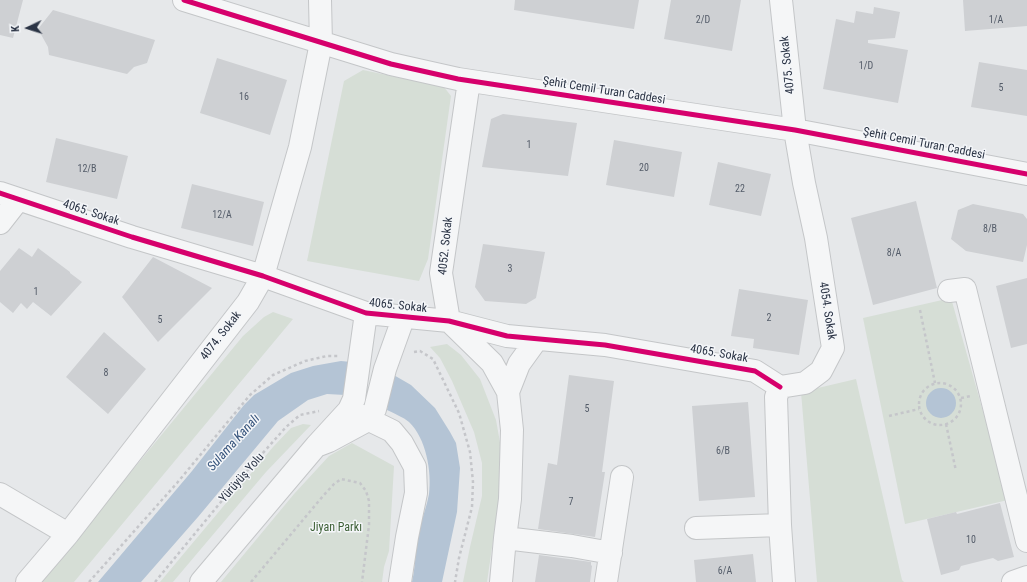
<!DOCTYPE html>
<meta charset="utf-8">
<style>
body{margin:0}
#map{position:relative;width:1027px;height:582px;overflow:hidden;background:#e6e8ea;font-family:"Roboto Condensed",sans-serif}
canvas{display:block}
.north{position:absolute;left:8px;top:8px;width:40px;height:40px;-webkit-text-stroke:3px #f4f6f9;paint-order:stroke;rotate:266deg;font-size:11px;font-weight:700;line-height:16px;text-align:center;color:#2b3445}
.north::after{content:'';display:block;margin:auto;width:14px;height:18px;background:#2b3445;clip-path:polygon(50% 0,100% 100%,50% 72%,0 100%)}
</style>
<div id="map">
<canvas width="1027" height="582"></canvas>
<div class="north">K</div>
</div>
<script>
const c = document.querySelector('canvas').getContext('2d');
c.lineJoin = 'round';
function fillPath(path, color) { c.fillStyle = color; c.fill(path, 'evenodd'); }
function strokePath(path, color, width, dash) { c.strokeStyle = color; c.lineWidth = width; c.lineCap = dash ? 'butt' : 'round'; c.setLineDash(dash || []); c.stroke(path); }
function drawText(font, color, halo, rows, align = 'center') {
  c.font = font + ' "Roboto Condensed",sans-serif'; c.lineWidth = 3; c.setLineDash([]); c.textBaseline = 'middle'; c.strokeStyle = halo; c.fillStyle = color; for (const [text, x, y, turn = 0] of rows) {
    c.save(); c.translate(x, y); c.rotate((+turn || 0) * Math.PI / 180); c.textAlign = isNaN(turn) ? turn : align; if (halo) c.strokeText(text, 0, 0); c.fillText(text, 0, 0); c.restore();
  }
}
fillPath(new Path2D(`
 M 363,70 L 444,87 L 451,96 L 428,259 L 419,281 L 307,261 L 344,81 Z
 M 951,298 L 1008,500 L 905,524 L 863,318 Z
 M 273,312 L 293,319 L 74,582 L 36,582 L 121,484 L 243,336 L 264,317 Z
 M 447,344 L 461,355 L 480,379 L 496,420 L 504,465 L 487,582 L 463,582 L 470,547 L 482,496 L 482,463 L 474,432 L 452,381 L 440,358 L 430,347 Z
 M 856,379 L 902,580 L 904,582 L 817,582 L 801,392 Z
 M 303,424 L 311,425 L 266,472 L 173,582 L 160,582 L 273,447 L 291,428 Z
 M 352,443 L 394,466 L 389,551 L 384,567 L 382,582 L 221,582 L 294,494 L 329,456 Z`), '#d6ded6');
fillPath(new Path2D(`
 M 341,361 L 351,362 L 345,395 L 327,394 L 308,400 L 278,421 L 198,517 L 141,582 L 98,582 L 192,471 L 244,405 L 254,395 L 291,373 L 313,366 Z
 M 392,374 L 411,385 L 435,408 L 450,432 L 456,443 L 460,468 L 457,512 L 442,582 L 412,582 C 416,565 415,547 419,530 C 422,518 427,506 429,494 C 432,472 426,438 409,422 C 403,417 395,414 387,410 Z
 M926 403a15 15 0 1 1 30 0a15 15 0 1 1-30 0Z`), '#b4c4d5');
fillPath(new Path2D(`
 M 0,0 L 23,0 L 13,38 L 0,35 Z
 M 515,0 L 639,0 L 634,29 L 514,10 Z
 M 671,0 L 741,0 L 732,51 L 664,39 Z
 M 963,0 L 1027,0 L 1027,26 L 965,31 Z
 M 874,7 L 900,12 L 895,38 L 868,40 L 868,43 L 908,50 L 898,103 L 823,89 L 836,19 L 854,23 L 856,11 L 873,14 Z
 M 53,10 L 155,40 L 147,63 L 134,67 L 127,74 L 49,55 L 48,47 L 38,29 Z
 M 217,58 L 287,80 L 270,135 L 200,113 Z
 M 979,62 L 1027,70 L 1027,116 L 971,107 Z
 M 503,114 L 577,123 L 568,176 L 482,167 L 491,119 Z
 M 56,138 L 128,156 L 117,199 L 46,182 Z
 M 614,140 L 682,152 L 674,197 L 606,185 Z
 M 718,162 L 771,174 L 761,216 L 709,205 Z
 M 192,184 L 264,202 L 253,246 L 181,228 Z
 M 916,201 L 937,288 L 873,305 L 851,218 Z
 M 973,204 L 1023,214 L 1027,219 L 1027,245 L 1023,262 L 966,251 L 951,239 L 958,210 Z
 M 483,244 L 545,252 L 536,298 L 526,304 L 485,301 L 475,287 Z
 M 19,248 L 32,257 L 38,248 L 70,272 L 70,273 L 82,282 L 51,316 L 33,302 L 27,309 L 21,303 L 13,313 L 0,302 L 0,271 Z
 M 153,257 L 212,288 L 158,342 L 122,297 Z
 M 1027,278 L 1027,344 L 1011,348 L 996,286 Z
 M 739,289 L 808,300 L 799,355 L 753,348 L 754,339 L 731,336 Z
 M 104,332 L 146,369 L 108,414 L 66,377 Z
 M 569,375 L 614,381 L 602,472 L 605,472 L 595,537 L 538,529 L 548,463 L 557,465 Z
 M 748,402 L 755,497 L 699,501 L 692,406 Z
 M 1000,503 L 1014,557 L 998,561 L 993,558 L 961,566 L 959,570 L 941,575 L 927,519 L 956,512 L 957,514 Z
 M 753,554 L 756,582 L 696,582 L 694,560 Z
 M 539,555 L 591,562 L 591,565 L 592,566 L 590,582 L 535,582 Z`), '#ced0d3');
const minor = new Path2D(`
 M 184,0 L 391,64 L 458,79 L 795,130 L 1027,174
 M 781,0 L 795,130 L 804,183 L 816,238 L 833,348 L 821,371 L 805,383 L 780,387 L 776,397 L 780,525 L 784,582
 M 469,81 L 441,273 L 449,321 L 492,363 L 508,392 L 512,430 L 510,499 L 505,538 L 501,582
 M 0,193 L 132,237 L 263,276 L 366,313 L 449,321 L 507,336 L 605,345 L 755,371 L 780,387
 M 0,223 L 18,200
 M 949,291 L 965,289 L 1027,541
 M 366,313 L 354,399 L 349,410 L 316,446 L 329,441 L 368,420 L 375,409 L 385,369 L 404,316
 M 508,392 L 519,364 L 537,339
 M 355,413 L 392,431 L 402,443 L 415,467 L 416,493 L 407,537 L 400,582
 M 0,494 L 68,534
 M 696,528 L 780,525
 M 505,538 L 572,546 L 611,553
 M 27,582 L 68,534 L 248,302 L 263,276 L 300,147 L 321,43 L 320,0
 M 201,582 L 316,446
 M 606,582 L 622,477
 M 1013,582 L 1027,577`);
strokePath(minor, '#c4c6c8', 24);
strokePath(new Path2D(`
 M 920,310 L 935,383
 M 414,352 L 420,351 L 433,359 L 459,413 L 470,452 L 473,482 L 472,507 L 459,558 L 455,582
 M919 404a21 21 0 1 1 42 0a21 21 0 1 1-42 0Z
 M 961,398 L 971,396
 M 889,416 L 919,409
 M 946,424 L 956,471
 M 89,582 L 177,483 L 250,395 L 273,375 L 305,361 L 327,356 L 340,356
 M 155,582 L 239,480 L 286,427 L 300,415 L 319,411
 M 251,582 L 323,496 L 334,484 L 341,479 L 360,483 L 366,491 L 369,501 L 369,525 L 362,582`), '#c5c6ca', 2.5, [3, 3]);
strokePath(minor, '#f5f6f7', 22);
strokePath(new Path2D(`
 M 184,0 L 391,64 L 458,79 L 795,130 L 1027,174
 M 0,193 L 132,237 L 263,276 L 366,313 L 449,321 L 507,336 L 605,345 L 755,371 L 780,387`), '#d6006c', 5);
drawText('10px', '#545c69', null, [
 ["2/D",703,20],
 ["1/A",996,20],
 ["1/D",866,66],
 ["5",1001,88],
 ["16",244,97],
 ["1",529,145],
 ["20",644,168],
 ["12/B",87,169],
 ["22",740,189],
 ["12/A",222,215],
 ["8/B",990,229],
 ["8/A",894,253],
 ["3",510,269],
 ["1",36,292],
 ["2",769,318],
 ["5",160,320],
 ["8",106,373],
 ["5",587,409],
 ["6/B",723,451],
 ["7",571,502],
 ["10",971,540],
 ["6/A",725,571]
]);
drawText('12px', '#2b3445', '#f4f6f9', [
 ["4075. Sokak",788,65,-96],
 ["Şehit Cemil Turan Caddesi",604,91,9],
 ["Şehit Cemil Turan Caddesi",924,144,11],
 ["4065. Sokak",91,213,18],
 ["4052. Sokak",446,246,-84],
 ["4065. Sokak",398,306,6],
 ["4054. Sokak",827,311,81],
 ["4074. Sokak",221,336,-52],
 ["4065. Sokak",719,354,10],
 ["Yürüyüş Yolu",242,478,-49]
]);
drawText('12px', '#3f6138', '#f4f6f9', [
 ["Jiyan Parkı",336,528]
]);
drawText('italic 13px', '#34527a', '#f4f6f9', [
 ["Sulama Kanalı",234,443,-48]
]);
</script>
